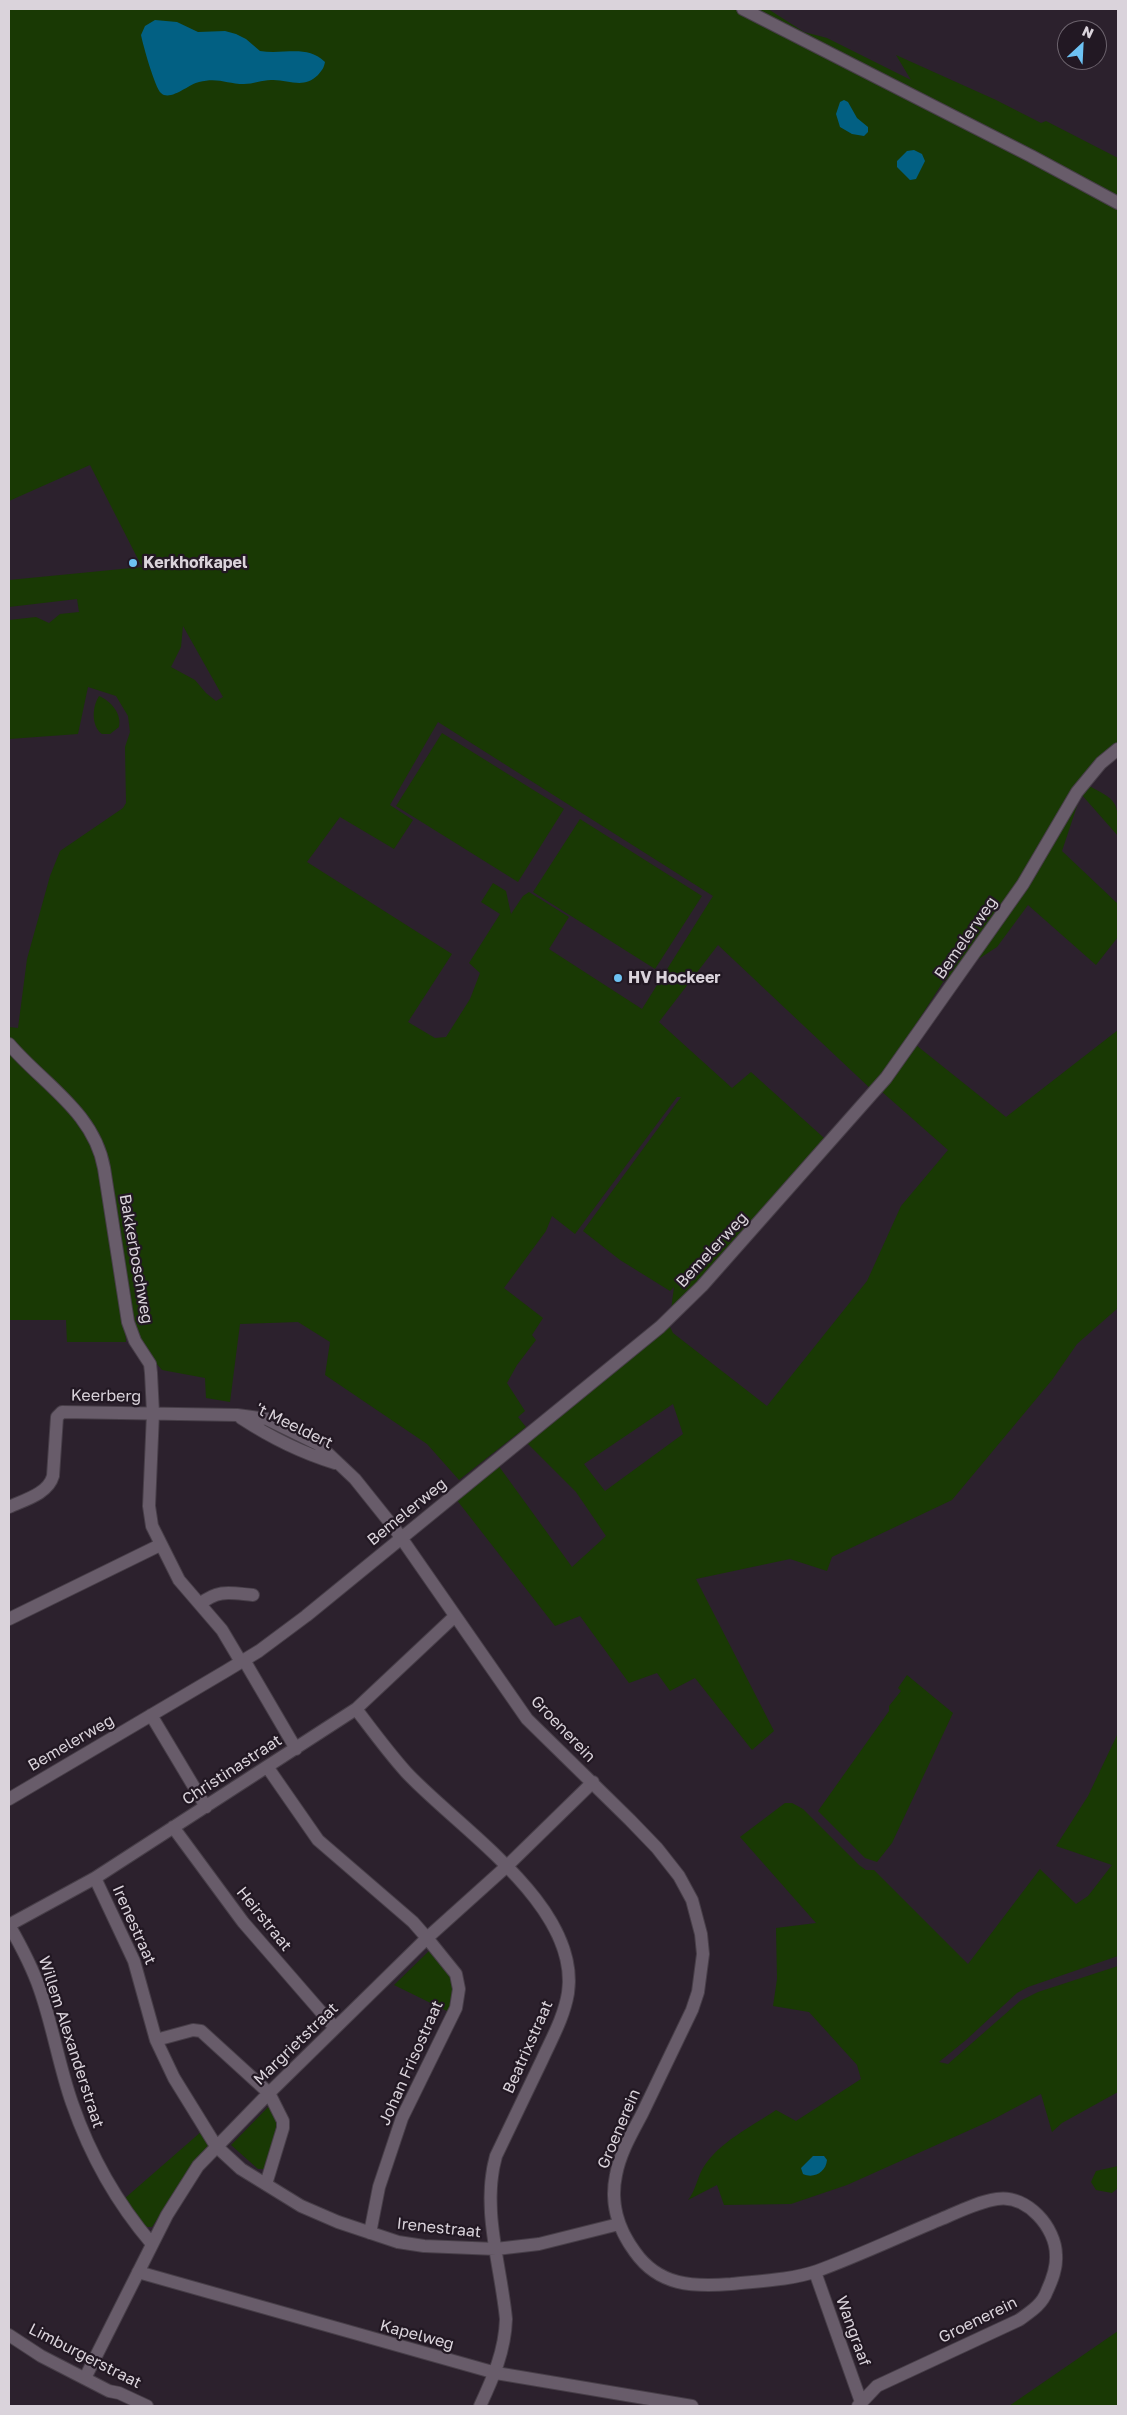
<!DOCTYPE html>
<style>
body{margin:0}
#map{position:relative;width:1127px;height:2415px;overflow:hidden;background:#2c212d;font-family:"Golos Text",sans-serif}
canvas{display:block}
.frame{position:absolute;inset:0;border:10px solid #dad3db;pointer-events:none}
.north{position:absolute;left:1057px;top:20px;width:50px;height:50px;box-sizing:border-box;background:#221823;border:1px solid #6c636d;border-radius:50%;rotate:25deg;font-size:14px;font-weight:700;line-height:20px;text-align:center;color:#dad3db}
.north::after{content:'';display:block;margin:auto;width:18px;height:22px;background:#6dc2f3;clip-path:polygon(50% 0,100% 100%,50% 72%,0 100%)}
</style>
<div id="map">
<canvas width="1127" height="2415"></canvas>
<div class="frame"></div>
<div class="north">N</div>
</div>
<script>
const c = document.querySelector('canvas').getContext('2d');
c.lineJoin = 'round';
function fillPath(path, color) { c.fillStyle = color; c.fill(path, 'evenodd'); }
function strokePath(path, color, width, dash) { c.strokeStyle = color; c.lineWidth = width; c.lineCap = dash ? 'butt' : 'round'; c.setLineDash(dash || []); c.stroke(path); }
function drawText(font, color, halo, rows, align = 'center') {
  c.font = font + ' "Golos Text",sans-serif'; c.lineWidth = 4.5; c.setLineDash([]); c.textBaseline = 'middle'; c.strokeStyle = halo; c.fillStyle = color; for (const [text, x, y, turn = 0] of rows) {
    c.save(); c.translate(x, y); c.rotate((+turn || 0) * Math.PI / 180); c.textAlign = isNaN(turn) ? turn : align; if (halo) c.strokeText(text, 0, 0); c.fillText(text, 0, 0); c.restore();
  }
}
fillPath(new Path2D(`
 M 9,9 L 768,9 L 804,32 L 827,38 L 911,80 L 896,55 L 996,100 L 1041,123 L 1046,121 L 1118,158 L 1118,751 L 1086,784 C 1118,802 1118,799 1118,836 L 1081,794 L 1062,851 L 1118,904 L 1118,937 L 1096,965 L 1028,905 L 997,947 L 943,982 L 873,1091 L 718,945 L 659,1022 L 732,1088 L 751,1072 L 834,1147 L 713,1283 L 669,1325 L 673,1333 L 767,1406 L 867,1281 L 901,1206 L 948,1150 L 881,1091 L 916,1045 L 1006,1117 L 1118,1030 L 1118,1308 L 1077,1344 L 1052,1380 L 952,1500 L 832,1557 L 827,1571 L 790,1559 L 696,1579 L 774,1731 L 752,1750 L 695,1678 L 670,1691 L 657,1673 L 629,1683 L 580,1616 L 555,1626 L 456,1499 L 498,1465 L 572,1567 L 606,1536 L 576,1492 L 526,1442 L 669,1325 L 674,1287 L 670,1291 L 620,1260 L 583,1231 L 681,1097 L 677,1097 L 575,1234 L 552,1216 L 546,1231 L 504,1288 L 543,1318 L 532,1335 L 536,1340 L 517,1365 L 507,1383 L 525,1411 L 518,1417 L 526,1427 L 459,1480 L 427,1444 L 325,1375 L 330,1342 L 298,1322 L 240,1324 L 230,1402 L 206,1398 L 205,1378 L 162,1370 L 125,1327 L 126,1342 L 67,1342 L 66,1320 L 9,1320 L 9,1027 L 18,1028 L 27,959 L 50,876 L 60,851 L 123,808 L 126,803 L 125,747 L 130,732 L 128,716 L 116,696 L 88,687 L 78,734 L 9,739 L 9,620 L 36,617 L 49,623 L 60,614 L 79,612 L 77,599 L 9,607 L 9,580 L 142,567 L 90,465 L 9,501 ZM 183,626 L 223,697 L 216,701 L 206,693 L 195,680 L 171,667 L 181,647 ZM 438,722 L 713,896 L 642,1009 L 549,949 L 569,917 L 529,892 L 523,896 L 511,914 L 506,891 L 493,883 L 481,902 L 500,914 L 469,963 L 480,973 L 470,999 L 446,1037 L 435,1038 L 408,1022 L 452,954 L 307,862 L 340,817 L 394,849 L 413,820 L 390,805 ZM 673,1404 L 683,1434 L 605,1491 L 584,1464 Z
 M 99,696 C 111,701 122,714 119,727 L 110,734 L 102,734 C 91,726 92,707 99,696 Z
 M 442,733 L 564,809 L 518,882 L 396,806 Z
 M 580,819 L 702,896 L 655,969 L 533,892 Z
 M 907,1675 L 953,1713 L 892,1843 L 877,1862 L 865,1858 L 818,1811 L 889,1711 L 889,1706 L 901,1691 L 898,1688 Z
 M 1118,1733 L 1118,1956 L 1028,1987 L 1017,1993 L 966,2040 L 939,2062 L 948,2064 L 1020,2001 L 1038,1992 L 1118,1966 L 1118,2092 L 1062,2123 L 1052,2132 L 1041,2094 L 990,2121 L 847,2185 L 791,2204 L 724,2205 L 717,2185 L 688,2200 C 696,2190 697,2178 703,2168 C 719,2142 751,2127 776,2110 L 796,2121 L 861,2079 L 857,2065 L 809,2012 L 773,2006 L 777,1979 L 776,1928 L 816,1923 L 740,1837 L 785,1803 L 792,1803 L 803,1809 L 859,1865 L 866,1870 L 874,1870 L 968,1964 L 1040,1869 L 1076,1904 L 1088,1896 L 1112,1865 L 1056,1846 L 1088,1796 Z
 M 430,1950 L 436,1955 L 456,1986 L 451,2013 L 394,1985 Z
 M 270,2105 L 282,2123 L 266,2169 L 258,2169 L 231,2145 Z
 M 202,2131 L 209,2143 L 207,2149 L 183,2180 L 152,2227 L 144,2227 L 124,2199 Z
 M 1118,2166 L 1118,2188 L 1112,2193 L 1096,2190 L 1091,2182 L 1096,2171 Z
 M 1118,2331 L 1118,2406 L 1009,2406 Z`), '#193904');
fillPath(new Path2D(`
 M 155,20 L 177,22 L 198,32 L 225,31 L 236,34 L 246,39 L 260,51 C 284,55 307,44 325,62 C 324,68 322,70 318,75 C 303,90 288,79 271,80 C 262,80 253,84 244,84 C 227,84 218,77 199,82 C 189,84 170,102 161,93 C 155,88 143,45 141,35 L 145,26 Z
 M 844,100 L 848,102 L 857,118 L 868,127 L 868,132 L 864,136 L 852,134 L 840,127 L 836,114 L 840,102 Z
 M 914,150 L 922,154 L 925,161 L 916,179 L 910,180 L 897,167 L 897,161 L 907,151 Z
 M 813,2156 L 824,2156 L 827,2160 C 826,2172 814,2179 803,2174 L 801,2168 Z`), '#026083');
const minor = new Path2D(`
 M 743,9 L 1031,156 L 1118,203
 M 9,1044 C 43,1084 94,1112 104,1168 L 128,1322 L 135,1341 L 150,1364 L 151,1373 L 153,1413 L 149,1506 L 152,1526 L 179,1580 L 222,1630 L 241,1662
 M 241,1418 C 270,1437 302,1453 335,1463
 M 9,1507 C 24,1500 48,1494 53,1476 L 57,1417 L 62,1412 L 237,1415 L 267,1419 L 318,1444 L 355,1479 L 395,1529 L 527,1719 L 630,1820 L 657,1848 L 679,1876 L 692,1900 L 701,1934 L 703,1954 L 698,1992 L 692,2010 C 675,2045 659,2079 642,2114 C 632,2133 620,2153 616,2175 C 610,2203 618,2229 635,2252 C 659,2286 693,2287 731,2284 C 759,2281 791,2280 817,2271 C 858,2256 898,2237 939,2220 C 958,2212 977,2202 997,2199 C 1027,2194 1056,2228 1056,2255 C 1057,2268 1052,2280 1047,2291 C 1042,2305 1030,2312 1019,2320 L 877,2386 L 858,2406
 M 200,1604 C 219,1589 230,1593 253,1595
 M 9,1619 L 160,1545
 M 244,1660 L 296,1749
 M 356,1709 C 372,1730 388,1752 406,1772 C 458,1828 581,1906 568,1993 C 564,2017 552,2038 542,2060 C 527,2092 511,2124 496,2156 C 481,2208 501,2266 506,2319 C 505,2351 493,2378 480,2406
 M 151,1715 L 206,1807
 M 268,1768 L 318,1840 L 413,1922 L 427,1938 L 456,1974 L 459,1989 L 456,2008 L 402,2118 L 379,2187 L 370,2233
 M 9,1799 L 226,1671 L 259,1651 L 306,1616 L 660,1327 L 702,1286 L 886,1078 L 1023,884 L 1077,792 L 1101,763 L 1118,749
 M 173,1827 L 243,1922 L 335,2028
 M 95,1878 L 134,1961 L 156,2040 L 174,2078 L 216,2146 L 241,2169 L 301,2206 L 338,2222 L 398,2242 L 424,2246 L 496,2249 L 539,2244 L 619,2224
 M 9,1925 L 95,1878 L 356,1709 L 454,1617
 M 9,1925 C 21,1946 32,1966 40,1990 C 53,2027 59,2066 72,2103 C 90,2155 116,2202 152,2244
 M 156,2040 L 193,2030 L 201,2031 L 269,2093 L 283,2121 L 283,2128 L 266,2184
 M 138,2272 L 496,2373 L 692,2406
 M 815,2272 L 861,2402
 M 9,2335 L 41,2356 L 109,2391 L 119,2393 L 147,2406
 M 85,2378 L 167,2215 L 198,2166 L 269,2093 L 427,1938 L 507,1866 L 593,1782`);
strokePath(minor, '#473e48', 14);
strokePath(minor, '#685c6a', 12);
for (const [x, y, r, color] of [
 [133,563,5,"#6dc2f3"],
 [618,978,5,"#6dc2f3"]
]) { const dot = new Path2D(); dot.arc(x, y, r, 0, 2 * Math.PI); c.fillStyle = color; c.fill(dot); strokePath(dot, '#221823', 2); }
drawText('bold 16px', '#dad3db', '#221823', [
 ["Kerkhofkapel",143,563],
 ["HV Hockeer",628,978]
], 'left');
drawText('16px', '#dad3db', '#221823', [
 ["Bemelerweg",966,938,-55],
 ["Bemelerweg",712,1250,-47],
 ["Bakkerboschweg",136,1259,80],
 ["Keerberg",106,1396,1],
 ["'t Meeldert",294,1426,26],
 ["Bemelerweg",407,1512,-39],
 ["Groenerein",563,1729,46],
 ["Bemelerweg",71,1743,-30],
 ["Christinastraat",232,1770,-33],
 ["Heirstraat",264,1919,51],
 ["Irenestraat",134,1925,66],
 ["Willem Alexanderstraat",71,2042,72],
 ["Margrietstraat",296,2044,-44],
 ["Beatrixstraat",528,2047,-66],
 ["Johan Frisostraat",411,2063,-66],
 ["Groenerein",619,2129,-67],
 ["Irenestraat",439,2228,6],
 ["Groenerein",978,2320,-26],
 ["Wangraaf",853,2331,70],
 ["Kapelweg",417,2335,15],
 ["Limburgerstraat",85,2356,27]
]);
</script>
